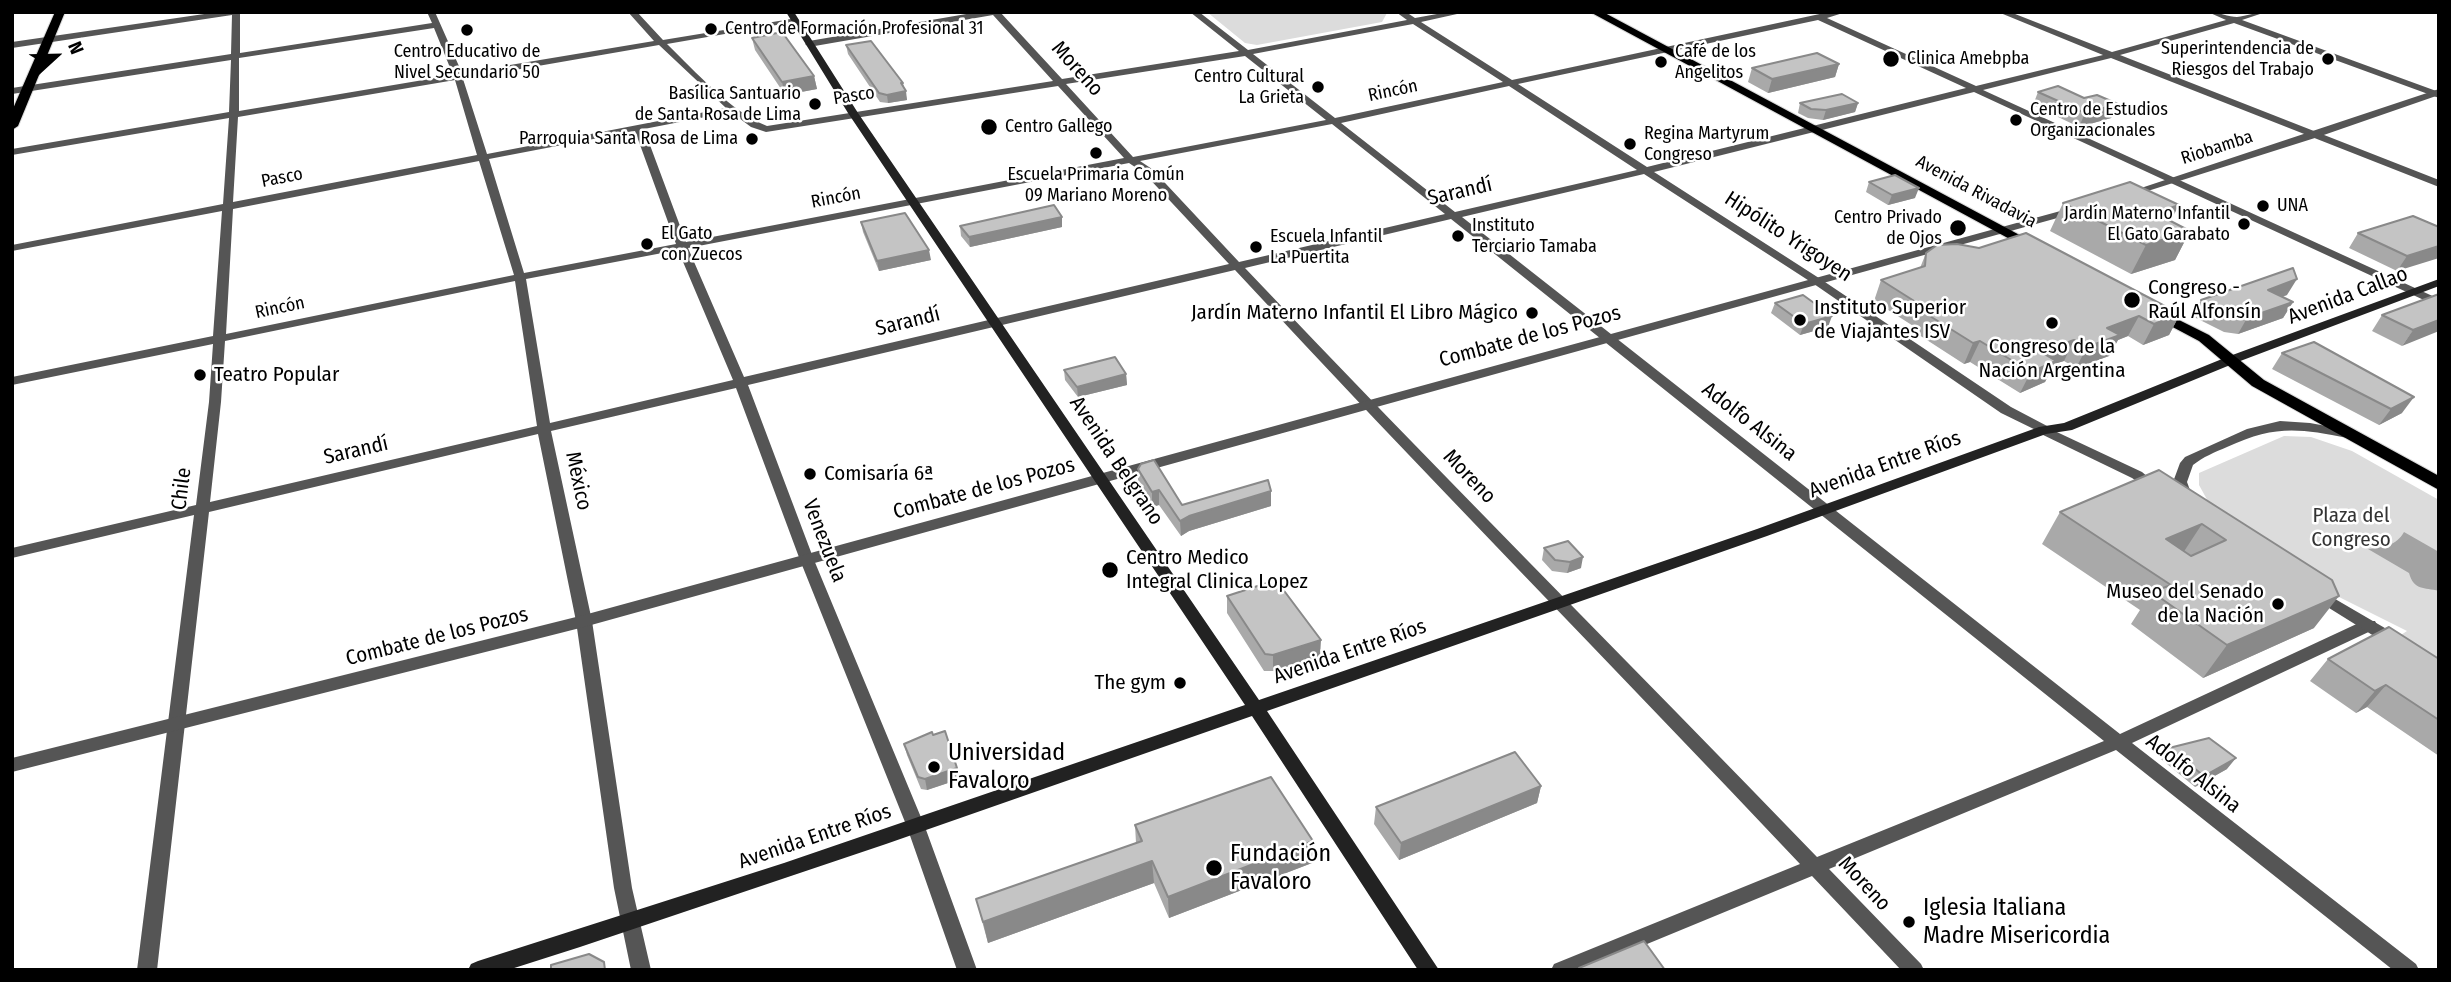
<!DOCTYPE html>
<meta charset="utf-8">
<style>
body{margin:0}
#map{position:relative;width:2451px;height:982px;overflow:hidden;background:#fff;font-family:"Fira Sans Condensed",sans-serif}
canvas{display:block}
.frame{position:absolute;inset:0;border:14px solid #000;pointer-events:none}
.north{position:absolute;left:21px;top:21px;width:70px;height:70px;-webkit-text-stroke:5px #fff;paint-order:stroke;rotate:68deg;font-size:19px;font-weight:700;line-height:28px;text-align:center;color:#000}
.north::after{content:'';display:block;margin:auto;width:24px;height:32px;background:#000;clip-path:polygon(50% 0,100% 100%,50% 72%,0 100%)}
</style>
<div id="map">
<canvas width="2451" height="982"></canvas>
<div class="frame"></div>
<div class="north">N</div>
</div>
<script>
const c = document.querySelector('canvas').getContext('2d');
c.lineJoin = 'round';
function fillPath(path, color) { c.fillStyle = color; c.fill(path, 'evenodd'); }
function strokePath(path, color, width, dash) { c.strokeStyle = color; c.lineWidth = width; c.lineCap = dash ? 'butt' : 'round'; c.setLineDash(dash || []); c.stroke(path); }
function drawText(font, color, halo, rows, align = 'center') {
  c.font = font + ' "Fira Sans Condensed",sans-serif'; c.lineWidth = 5; c.setLineDash([]); c.textBaseline = 'middle'; c.strokeStyle = halo; c.fillStyle = color; for (const [text, x, y, turn = 0] of rows) {
    c.save(); c.translate(x, y); c.rotate((+turn || 0) * Math.PI / 180); c.textAlign = isNaN(turn) ? turn : align; if (halo) c.strokeText(text, 0, 0); c.fillText(text, 0, 0); c.restore();
  }
}
fillPath(new Path2D(`
 M 1207,12 L 1385,12 L 1387,13 L 1382,22 L 1257,45 L 1245,43 Z
 M 2284,436 L 2311,437 L 2352,451 L 2439,500 L 2439,660 L 2401,635 L 2407,631 L 2319,587 L 2215,514 L 2199,485 L 2199,473 Z`), '#dcdcdc');
fillPath(new Path2D(`
 M 2404,532 L 2439,552 L 2439,591 C 2424,587 2414,591 2409,573 L 2368,549 C 2384,547 2396,546 2404,532 Z`), '#a3a3a3');
const primary = new Path2D(`
 M 55,12 L 65,12 L 18,126 L 12,130 L 12,111 Z
 M 1590,12 L 1603,12 L 2042,247 L 2040,250 L 2030,250 Z
 M 2155,308 L 2209,335 L 2264,380 L 2439,476 L 2439,490 L 2252,386 L 2199,341 L 2150,315 L 2148,312 Z`);
strokePath(primary, '#dbdbdb', 2);
fillPath(new Path2D(`
 M 218,12 L 240,12 L 240,53 L 432,23 L 427,12 L 435,12 L 462,73 L 654,41 L 628,12 L 637,12 L 663,40 L 797,18 L 798,20 L 794,22 L 667,44 C 695,71 731,112 767,126 L 1053,81 L 993,15 L 809,47 L 805,44 L 809,41 L 978,12 L 1000,12 L 1062,79 L 1239,51 L 1190,12 L 1199,12 L 1248,50 L 1407,20 L 1396,12 L 1406,12 L 1415,18 L 1448,12 L 1466,12 L 1421,22 L 1512,80 L 1829,12 L 1846,12 L 1827,18 L 1976,86 L 2103,55 L 1998,12 L 2010,12 L 2112,52 L 2226,20 L 2208,12 C 2218,12 2229,17 2237,17 C 2247,16 2255,12 2266,12 L 2242,20 L 2439,92 L 2439,98 L 2234,23 L 2120,55 L 2439,180 L 2439,187 L 2111,58 L 1983,90 L 2439,299 L 2439,307 L 1974,92 L 1654,172 L 1822,280 L 2011,407 L 2049,427 L 2051,430 L 2044,434 L 2001,413 L 1814,284 L 1644,174 L 1462,217 L 2120,734 L 2363,621 L 2375,621 L 2377,625 L 2375,629 L 2132,743 L 2416,964 L 2419,970 L 2393,970 L 2116,750 L 1829,869 L 1921,964 L 1924,970 L 1901,970 L 1812,876 L 1584,970 L 1551,970 L 1554,964 L 1800,864 C 1612,665 1421,471 1235,270 L 748,385 L 814,560 L 925,827 L 977,970 L 957,970 L 907,827 L 800,560 L 736,388 L 551,431 L 592,621 L 632,888 L 651,970 L 631,970 L 614,888 L 576,621 L 538,434 L 209,512 L 157,970 L 137,970 L 194,515 L 12,558 L 12,548 L 196,505 L 209,402 L 213,344 L 12,385 L 12,377 L 213,336 L 222,211 L 12,251 L 12,245 L 223,204 L 229,118 L 12,155 L 12,149 L 229,112 L 231,60 L 12,94 L 12,88 L 231,54 L 232,15 L 12,48 L 12,42 ZM 1818,20 L 1966,88 L 1647,167 L 1518,84 ZM 1413,24 L 1503,82 L 1335,118 L 1253,54 ZM 434,28 L 453,75 L 239,111 L 239,58 ZM 659,45 L 726,108 L 487,154 L 463,79 ZM 1245,56 L 1326,120 L 1133,157 L 1066,84 ZM 455,80 L 477,155 L 233,202 L 238,117 ZM 1058,86 L 1124,158 L 686,242 L 644,129 L 731,112 L 751,127 L 766,132 ZM 1509,86 L 1637,170 L 1455,212 L 1341,123 ZM 1332,124 L 1445,214 L 1239,262 L 1152,169 L 1140,161 ZM 635,131 L 676,244 L 524,273 L 489,159 ZM 479,161 L 514,275 L 226,334 L 233,209 ZM 1129,163 L 1144,173 L 1229,264 L 744,377 L 688,248 ZM 1451,219 L 2104,741 L 1817,857 C 1627,660 1433,467 1245,268 ZM 678,250 L 733,380 L 550,423 L 526,279 ZM 515,281 L 537,426 L 210,502 L 221,402 L 225,341 Z`), '#555');
fillPath(new Path2D(`
 M 2439,89 L 2439,95 L 2318,137 L 2132,196 L 2124,196 L 2123,194 Z
 M 2075,207 L 2080,210 L 2079,212 L 584,627 L 12,772 L 12,758 L 584,615 Z
 M 2280,421 L 2310,423 L 2353,431 L 2355,434 L 2348,438 C 2298,428 2274,425 2227,447 C 2215,452 2203,457 2193,465 L 2187,482 L 2194,501 L 2187,506 L 2182,504 L 2173,482 L 2180,463 L 2185,457 L 2247,429 Z
 M 2044,426 L 2142,472 L 2161,488 L 2154,493 L 2132,478 L 2039,433 L 2037,430 Z
 M 2318,589 L 2402,638 L 2404,642 L 2402,646 L 2390,646 L 2313,598 L 2310,594 L 2313,590 Z`), '#555');
fillPath(new Path2D(`
 M 786,12 L 794,12 L 858,113 L 1259,700 L 1757,529 L 2039,427 L 2064,423 L 2227,357 L 2439,279 L 2439,286 L 2235,363 L 2072,430 L 2046,434 L 1767,536 L 1267,711 L 1439,970 L 1418,970 L 1252,716 L 886,844 L 580,947 L 508,970 L 468,970 L 471,964 L 478,961 L 784,863 L 1245,705 L 848,113 Z`), '#222');
fillPath(primary, '#000');
fillPath(new Path2D(`
 M 752,38 L 814,76 L 817,89 L 785,95 L 755,50 Z
 M 846,45 L 903,83 L 907,100 L 888,103 L 880,102 L 848,54 Z
 M 1839,64 L 1835,77 L 1768,93 L 1748,82 L 1752,68 Z
 M 2038,92 L 2084,98 L 2118,104 L 2111,118 L 2079,127 L 2033,105 Z
 M 1800,103 L 1858,103 L 1855,112 L 1823,120 L 1808,118 L 1798,113 Z
 M 1869,182 L 1915,198 L 1888,205 L 1866,192 Z
 M 2063,203 L 2190,231 L 2175,260 L 2131,274 L 2050,231 Z
 M 861,222 L 931,260 L 879,271 L 863,232 Z
 M 960,226 L 1062,227 L 970,247 L 961,236 Z
 M 2439,227 L 2397,271 L 2349,248 L 2358,233 Z
 M 1926,253 L 2180,314 L 2169,335 L 2143,345 L 2128,336 L 2118,340 L 2109,356 L 2076,368 L 2064,361 L 2054,364 L 2045,382 L 2020,393 L 1970,362 L 1964,364 L 1916,333 L 1918,329 L 1874,301 L 1881,280 L 1920,268 Z
 M 2439,294 L 2402,346 L 2372,331 L 2382,315 Z
 M 2287,295 L 2282,297 L 2293,302 L 2283,318 L 2238,334 L 2224,332 L 2192,316 L 2201,300 Z
 M 1775,303 L 1828,327 L 1800,335 L 1771,313 Z
 M 2282,353 L 2402,413 L 2379,425 L 2272,369 Z
 M 1064,370 L 1126,374 L 1127,385 L 1078,397 L 1065,380 Z
 M 1138,469 L 1182,505 L 1271,506 L 1189,531 L 1181,536 L 1159,505 L 1152,507 L 1138,484 Z
 M 2159,470 L 2314,628 L 2203,678 L 2131,624 L 2140,610 L 2042,544 L 2060,512 Z
 M 1544,548 L 1581,568 L 1567,573 L 1552,571 L 1542,560 Z
 M 1227,596 L 1320,657 L 1273,671 L 1264,671 L 1227,613 Z
 M 2328,659 L 2439,659 L 2439,756 L 2367,707 L 2356,713 L 2310,681 Z
 M 933,735 L 960,779 L 927,790 L 921,789 L 907,755 L 904,744 Z
 M 2169,748 L 2227,769 L 2195,787 L 2161,759 Z
 M 1541,786 L 1537,803 L 1399,860 L 1374,824 L 1376,807 Z
 M 1135,825 L 1312,863 L 1169,918 L 1154,883 L 988,943 L 976,899 L 1136,843 Z`), '#a9a9a9');
fillPath(new Path2D(`
 M 1839,64 L 1835,77 L 1768,93 L 1772,79 Z
 M 814,76 L 817,89 L 785,95 L 782,82 Z
 M 906,91 L 907,100 L 888,103 L 887,95 Z
 M 1858,103 L 1855,112 L 1823,120 L 1826,110 Z
 M 2118,104 L 2111,118 L 2079,127 L 2085,113 Z
 M 1919,188 L 1915,198 L 1888,205 L 1892,195 Z
 M 2179,205 L 2164,234 L 2155,213 Z
 M 1062,217 L 1062,227 L 970,247 L 969,237 Z
 M 2190,231 L 2175,260 L 2131,274 L 2146,245 Z
 M 2439,246 L 2439,258 L 2397,271 L 2407,256 Z
 M 929,250 L 931,260 L 879,271 L 877,261 Z
 M 2297,279 L 2287,295 L 2258,305 L 2268,290 Z
 M 2293,302 L 2283,318 L 2238,334 L 2247,318 Z
 M 2180,314 L 2169,335 L 2143,345 L 2154,324 Z
 M 1832,316 L 1828,327 L 1800,335 L 1804,324 Z
 M 2139,316 L 2128,336 L 2118,340 L 2109,356 L 2076,368 L 2087,347 L 2107,328 Z
 M 2439,320 L 2439,331 L 2402,346 L 2413,330 Z
 M 2074,340 L 2064,361 L 2054,364 L 2045,382 L 2020,393 L 2041,352 Z
 M 1980,341 L 1970,362 L 1964,364 L 1973,343 Z
 M 1126,374 L 1127,385 L 1078,397 L 1077,387 Z
 M 2414,397 L 2402,413 L 2379,425 L 2391,409 Z
 M 1159,490 L 1159,505 L 1152,507 L 1152,492 Z
 M 1271,491 L 1271,506 L 1189,531 L 1181,536 L 1180,521 L 1189,516 Z
 M 2202,524 L 2181,556 L 2166,539 Z
 M 1583,557 L 1581,568 L 1567,573 L 1570,562 Z
 M 2339,596 L 2314,628 L 2203,678 L 2227,645 Z
 M 1321,640 L 1320,657 L 1273,671 L 1273,655 Z
 M 2386,685 L 2367,707 L 2356,713 L 2375,691 Z
 M 2236,758 L 2227,769 L 2195,787 L 2204,776 Z
 M 957,768 L 960,779 L 927,790 L 925,779 Z
 M 1541,786 L 1537,803 L 1399,860 L 1401,843 Z
 M 1313,841 L 1312,863 L 1169,918 L 1168,897 Z
 M 1152,861 L 1154,883 L 988,943 L 983,922 Z`), '#898989');
const building = new Path2D(`
 M 782,32 L 814,76 L 782,82 L 752,38 Z
 M 871,41 L 903,83 L 901,83 L 906,91 L 887,95 L 879,93 L 846,45 Z
 M 1817,53 L 1839,64 L 1772,79 L 1752,68 Z
 M 2058,86 L 2084,98 L 2097,95 L 2118,104 L 2085,113 L 2038,92 Z
 M 1842,94 L 1858,103 L 1826,110 L 1811,109 L 1800,103 Z
 M 1895,175 L 1919,188 L 1892,195 L 1869,182 Z
 M 2130,182 L 2179,205 L 2155,213 L 2190,231 L 2146,245 L 2063,203 Z
 M 1054,205 L 1062,217 L 969,237 L 960,226 Z
 M 905,213 L 929,250 L 877,261 L 861,222 Z
 M 2413,216 L 2439,227 L 2439,246 L 2407,256 L 2358,233 Z
 M 2026,233 L 2180,314 L 2154,324 L 2139,316 L 2107,328 L 2120,335 L 2087,347 L 2074,340 L 2041,352 L 2056,361 L 2031,372 L 1980,341 L 1973,343 L 1925,313 L 1930,311 L 1881,280 L 1925,266 L 1926,253 L 1937,245 L 1957,244 L 1979,248 Z
 M 2293,268 L 2297,279 L 2268,290 L 2293,302 L 2247,318 L 2234,317 L 2201,300 Z
 M 2439,294 L 2439,320 L 2413,330 L 2382,315 Z
 M 1803,295 L 1832,316 L 1804,324 L 1775,303 Z
 M 2314,342 L 2414,397 L 2391,409 L 2282,353 Z
 M 1115,357 L 1126,374 L 1077,387 L 1064,370 Z
 M 1154,460 L 1182,505 L 1268,480 L 1271,491 L 1189,516 L 1180,521 L 1159,490 L 1152,492 L 1138,469 L 1141,464 Z
 M 2159,470 L 2332,580 L 2339,596 L 2227,645 L 2152,592 L 2171,585 L 2060,512 ZM 2202,524 L 2226,540 L 2191,556 L 2166,539 Z
 M 1568,541 L 1583,557 L 1570,562 L 1555,560 L 1544,548 Z
 M 1276,580 L 1321,640 L 1273,655 L 1265,654 L 1227,596 Z
 M 2389,627 L 2439,659 L 2439,720 L 2386,685 L 2375,691 L 2328,659 Z
 M 945,731 L 957,768 L 925,779 L 918,777 L 904,744 L 932,732 L 933,735 Z
 M 2209,738 L 2236,758 L 2204,776 L 2169,748 Z
 M 1515,752 L 1541,786 L 1401,843 L 1376,807 Z
 M 1271,777 L 1313,841 L 1168,897 L 1152,861 L 983,922 L 976,899 L 1142,841 L 1135,825 Z
 M 1644,941 L 1665,970 L 1581,970 L 1579,968 Z
 M 589,954 L 604,962 L 605,970 L 551,970 L 551,965 Z`);
fillPath(building, '#c4c4c4');
strokePath(building, '#898989', 2);
for (const [x, y, r, color] of [
 [711,29,7,"#000"],
 [467,30,7,"#000"],
 [1891,59,9,"#000"],
 [2328,59,7,"#000"],
 [1661,62,7,"#000"],
 [1318,87,7,"#000"],
 [815,104,7,"#000"],
 [2016,120,7,"#000"],
 [989,127,9,"#000"],
 [752,139,7,"#000"],
 [1630,144,7,"#000"],
 [1096,153,7,"#000"],
 [2263,206,7,"#000"],
 [2244,224,7,"#000"],
 [1958,228,9,"#000"],
 [1458,236,7,"#000"],
 [647,244,7,"#000"],
 [1256,247,7,"#000"],
 [2132,300,9,"#000"],
 [1532,313,7,"#000"],
 [1800,320,7,"#000"],
 [2052,323,7,"#000"],
 [200,375,7,"#000"],
 [810,474,7,"#000"],
 [1110,570,9,"#000"],
 [2278,604,7,"#000"],
 [1180,683,7,"#000"],
 [934,767,7,"#000"],
 [1214,868,9,"#000"],
 [1909,922,7,"#000"]
]) { const dot = new Path2D(); dot.arc(x, y, r, 0, 2 * Math.PI); c.fillStyle = color; c.fill(dot); strokePath(dot, '#fff', 2.5); }
drawText('18px', '#000', '#fff', [
 ["Centro de Formación Profesional 31",725,29],
 ["Superintendencia de",2314,49,"right"],
 ["Riesgos del Trabajo",2314,70,"right"],
 ["Centro Educativo de",467,52,"center"],
 ["Nivel Secundario 50",467,73,"center"],
 ["Café de los",1675,52],
 ["Angelitos",1675,73],
 ["Clinica Amebpba",1907,59],
 ["Centro Cultural",1304,77,"right"],
 ["La Grieta",1304,98,"right"],
 ["Basílica Santuario",801,94,"right"],
 ["de Santa Rosa de Lima",801,115,"right"],
 ["Centro de Estudios",2030,110],
 ["Organizacionales",2030,131],
 ["Centro Gallego",1005,127],
 ["Regina Martyrum",1644,134],
 ["Congreso",1644,155],
 ["Parroquia Santa Rosa de Lima",738,139,"right"],
 ["Escuela Primaria Común",1096,175,"center"],
 ["09 Mariano Moreno",1096,196,"center"],
 ["UNA",2277,206],
 ["Jardín Materno Infantil",2230,214,"right"],
 ["El Gato Garabato",2230,235,"right"],
 ["Centro Privado",1942,218,"right"],
 ["de Ojos",1942,239,"right"],
 ["Instituto",1472,226],
 ["Terciario Tamaba",1472,247],
 ["El Gato",661,234],
 ["con Zuecos",661,255],
 ["Escuela Infantil",1270,237],
 ["La Puertita",1270,258]
], 'left');
drawText('18px', '#000', '#fff', [
 ["Rincón",1393,91,-12],
 ["Pasco",854,96,-9],
 ["Riobamba",2217,148,-18],
 ["Pasco",282,178,-11],
 ["Avenida Rivadavia",1976,192,28],
 ["Rincón",836,198,-11],
 ["Rincón",280,308,-12]
]);
drawText('21px', '#000', '#fff', [
 ["Moreno",1077,69,48],
 ["Sarandí",1460,192,-13],
 ["Hipólito Yrigoyen",1788,237,33],
 ["Avenida Callao",2348,296,-21],
 ["Sarandí",908,322,-14],
 ["Combate de los Pozos",1530,337,-15],
 ["Adolfo Alsina",1749,422,38],
 ["Sarandí",356,451,-13],
 ["Avenida Belgrano",1116,461,56],
 ["Avenida Entre Ríos",1885,465,-20],
 ["Moreno",1469,477,46],
 ["México",578,481,78],
 ["Chile",182,489,-83],
 ["Combate de los Pozos",984,489,-15],
 ["Venezuela",824,541,69],
 ["Combate de los Pozos",437,637,-14],
 ["Avenida Entre Ríos",1350,652,-19],
 ["Adolfo Alsina",2193,774,38],
 ["Avenida Entre Ríos",815,837,-19],
 ["Moreno",1864,884,47]
]);
drawText('21px', '#000', '#fff', [
 ["Congreso -",2148,288],
 ["Raúl Alfonsín",2148,312],
 ["Instituto Superior",1814,308],
 ["de Viajantes ISV",1814,332],
 ["Jardín Materno Infantil El Libro Mágico",1518,313,"right"],
 ["Congreso de la",2052,347,"center"],
 ["Nación Argentina",2052,371,"center"],
 ["Teatro Popular",214,375],
 ["Comisaría 6ª",824,474],
 ["Centro Medico",1126,558],
 ["Integral Clinica Lopez",1126,582],
 ["Museo del Senado",2264,592,"right"],
 ["de la Nación",2264,616,"right"],
 ["The gym",1166,683,"right"]
], 'left');
drawText('21px', '#333', '#fff', [
 ["Plaza del",2351,516],
 ["Congreso",2351,540]
]);
drawText('24px', '#000', '#fff', [
 ["Universidad",948,753],
 ["Favaloro",948,781],
 ["Fundación",1230,854],
 ["Favaloro",1230,882],
 ["Iglesia Italiana",1923,908],
 ["Madre Misericordia",1923,936]
], 'left');
</script>
